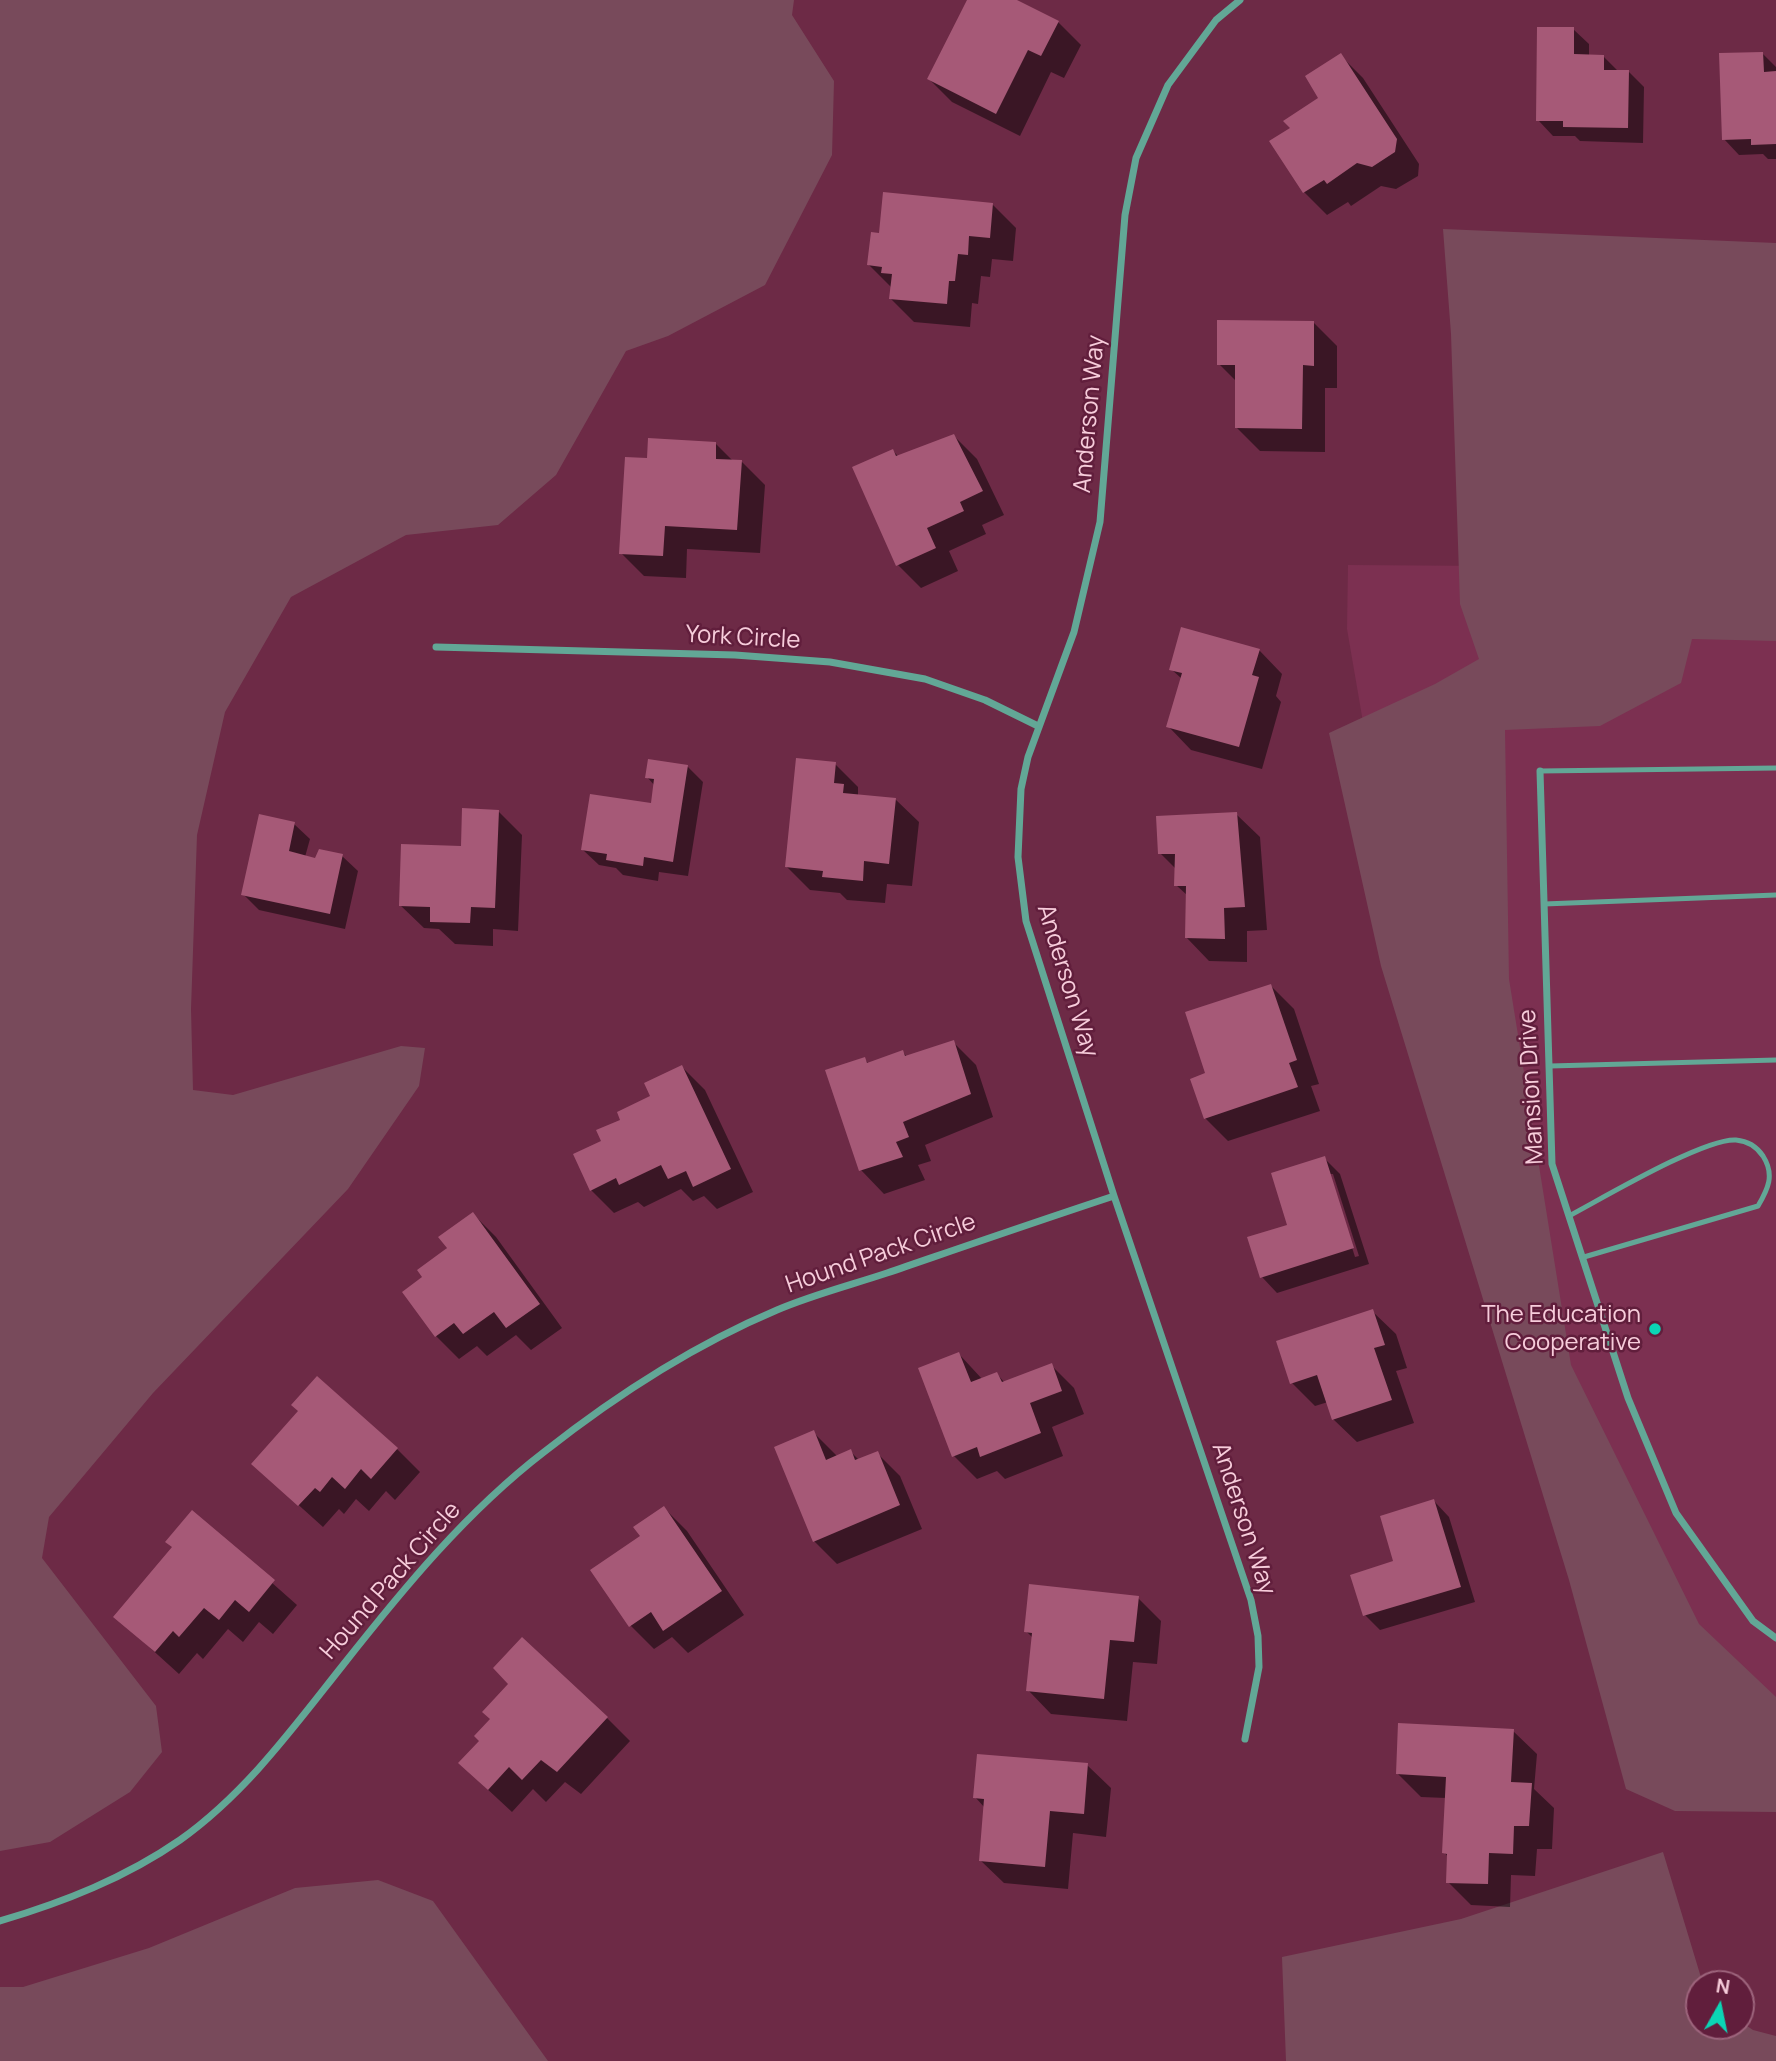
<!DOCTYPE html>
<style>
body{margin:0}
#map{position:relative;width:1776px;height:2061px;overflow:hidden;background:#6d2a46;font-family:Manrope,sans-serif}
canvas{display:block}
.north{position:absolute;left:1685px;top:1970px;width:70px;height:70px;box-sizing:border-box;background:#611e3c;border:2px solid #9d647c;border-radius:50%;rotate:9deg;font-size:19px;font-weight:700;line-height:28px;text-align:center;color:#f7cddb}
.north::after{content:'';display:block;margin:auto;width:24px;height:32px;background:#0bd5b5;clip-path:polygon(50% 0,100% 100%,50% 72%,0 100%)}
</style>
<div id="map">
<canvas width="1776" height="2061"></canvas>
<div class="north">N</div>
</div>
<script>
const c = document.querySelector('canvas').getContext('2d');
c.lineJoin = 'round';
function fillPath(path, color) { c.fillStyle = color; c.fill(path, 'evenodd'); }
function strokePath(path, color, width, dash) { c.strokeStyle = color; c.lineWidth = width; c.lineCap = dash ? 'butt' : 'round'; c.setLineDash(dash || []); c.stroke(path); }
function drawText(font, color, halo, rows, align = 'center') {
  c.font = font + ' Manrope,sans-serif'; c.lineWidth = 5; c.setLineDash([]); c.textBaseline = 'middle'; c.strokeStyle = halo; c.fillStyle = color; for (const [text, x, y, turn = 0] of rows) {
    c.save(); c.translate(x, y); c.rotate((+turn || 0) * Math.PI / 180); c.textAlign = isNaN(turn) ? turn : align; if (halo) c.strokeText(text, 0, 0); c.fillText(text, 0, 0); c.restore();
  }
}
fillPath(new Path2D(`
 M 1348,565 L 1776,568 L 1776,1766 L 1648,1757 L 1363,722 L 1347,629 Z`), '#7c3051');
fillPath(new Path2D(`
 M 0,0 L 794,0 L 792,15 L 834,81 L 832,155 L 765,285 L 668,336 L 626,351 L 556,475 L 498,525 L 406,535 L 291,597 L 225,712 L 197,835 L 191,1009 L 193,1090 L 233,1095 L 401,1046 L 425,1048 L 419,1086 L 348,1189 L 153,1393 L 49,1517 L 42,1558 L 156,1706 L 162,1752 L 130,1792 L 50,1842 L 0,1851 Z
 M 1443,229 L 1776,243 L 1776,641 L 1692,639 L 1681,683 L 1600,726 L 1505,730 L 1509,979 L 1571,1365 L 1699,1624 L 1776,1697 L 1776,1812 L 1675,1811 L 1626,1789 L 1569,1580 L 1381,966 L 1329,733 L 1435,684 L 1479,659 L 1460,604 L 1451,334 Z
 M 1663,1852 L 1703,1984 L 1699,1984 L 1699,2026 L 1741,2026 L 1741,2022 L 1753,2030 L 1776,2036 L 1776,2061 L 1286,2061 L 1282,1957 L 1461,1919 Z
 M 378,1880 L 433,1901 L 548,2061 L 0,2061 L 0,1987 L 23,1987 L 149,1948 L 295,1888 Z`), '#784a5b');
fillPath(new Path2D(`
 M 969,0 L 1013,0 L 1058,22 L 1081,45 L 1064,78 L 1051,72 L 1020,136 L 952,102 L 929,79 Z
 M 1573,29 L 1589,44 L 1589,56 L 1604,57 L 1619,72 L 1628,71 L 1644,87 L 1643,143 L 1580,141 L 1575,136 L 1553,136 L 1538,120 Z
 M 1762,53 L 1776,67 L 1776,159 L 1768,159 L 1763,154 L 1739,155 L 1724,139 Z
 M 1340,55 L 1363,78 L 1419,164 L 1418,176 L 1396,189 L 1381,186 L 1351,206 L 1348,202 L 1327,215 L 1304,192 L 1272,142 L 1292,128 L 1320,99 Z
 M 993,205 L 1016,228 L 1013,261 L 992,259 L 990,277 L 981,276 L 978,304 L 972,303 L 970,327 L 914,322 L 891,299 L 892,288 L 869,265 L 880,235 Z
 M 1314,323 L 1337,346 L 1337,388 L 1325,388 L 1325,452 L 1260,451 L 1236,427 L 1237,382 L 1219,364 Z
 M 954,436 L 977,459 L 1004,515 L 982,525 L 986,534 L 949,551 L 958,571 L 921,588 L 898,565 L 893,451 L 899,457 Z
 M 715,443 L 734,462 L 742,462 L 765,485 L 760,553 L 687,549 L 686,578 L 644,576 L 621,553 L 649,460 Z
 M 1259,650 L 1282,674 L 1276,696 L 1281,702 L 1262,769 L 1191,750 L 1168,726 L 1182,679 L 1171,669 Z
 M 835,764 L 858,787 L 858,796 L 895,799 L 919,822 L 912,886 L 887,884 L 885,903 L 847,900 L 840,893 L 810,890 L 787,867 Z
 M 688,767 L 703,782 L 688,876 L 659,872 L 658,881 L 623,875 L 616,868 L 599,865 L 583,850 L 652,805 L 655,786 L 647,777 Z
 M 498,811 L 522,835 L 518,931 L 493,929 L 493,946 L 455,944 L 439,929 L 424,928 L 400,905 Z
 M 1236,814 L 1260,837 L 1267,930 L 1247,931 L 1247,962 L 1209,961 L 1186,937 L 1188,896 L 1176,885 L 1177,870 L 1160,853 Z
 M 294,824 L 310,839 L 305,857 L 316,860 L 342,856 L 358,871 L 345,929 L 259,910 L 243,894 Z
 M 1271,986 L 1294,1009 L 1319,1084 L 1311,1086 L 1320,1111 L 1228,1141 L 1205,1118 L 1207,1074 Z
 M 953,1042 L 976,1065 L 993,1117 L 925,1145 L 931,1161 L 918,1165 L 925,1180 L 884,1194 L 861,1170 L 864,1059 L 869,1064 L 903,1052 L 907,1057 Z
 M 682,1067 L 705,1090 L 753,1192 L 717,1209 L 704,1196 L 693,1201 L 681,1189 L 644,1207 L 638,1202 L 614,1213 L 591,1190 L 603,1142 Z
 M 1324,1158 L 1340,1174 L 1369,1264 L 1277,1293 L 1262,1277 ZM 1329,1174 L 1333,1174 L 1359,1256 L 1355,1257 Z
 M 473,1214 L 496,1237 L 562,1328 L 531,1350 L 516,1335 L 487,1356 L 477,1346 L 459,1359 L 436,1336 L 424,1278 Z
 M 1372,1311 L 1396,1334 L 1407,1368 L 1396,1371 L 1414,1423 L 1357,1442 L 1333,1419 L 1328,1402 L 1315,1406 L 1292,1383 Z
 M 959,1354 L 983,1380 L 997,1374 L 1005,1383 L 1051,1365 L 1074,1388 L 1084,1414 L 1052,1427 L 1063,1456 L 1005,1479 L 997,1471 L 977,1479 L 954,1456 Z
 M 300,1412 L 397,1449 L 420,1472 L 395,1500 L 386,1491 L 369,1511 L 356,1499 L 344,1514 L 339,1509 L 323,1527 L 253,1464 Z
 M 814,1433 L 838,1457 L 850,1451 L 859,1460 L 877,1453 L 900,1476 L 922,1529 L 837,1564 L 814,1541 Z
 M 1434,1501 L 1449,1517 L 1475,1602 L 1380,1630 L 1365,1615 Z
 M 664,1508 L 687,1531 L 744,1615 L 688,1653 L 672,1637 L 654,1649 L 631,1626 L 592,1570 L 642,1536 Z
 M 192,1512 L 297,1605 L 273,1634 L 259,1622 L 243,1642 L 228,1629 L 203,1659 L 197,1653 L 179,1674 L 116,1617 L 174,1548 Z
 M 1138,1598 L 1161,1621 L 1157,1664 L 1133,1662 L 1127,1721 L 1051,1714 L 1028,1690 L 1033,1638 L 1026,1631 Z
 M 511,1684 L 607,1718 L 630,1741 L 581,1794 L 565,1782 L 546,1802 L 533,1789 L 512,1812 L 484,1786 L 481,1741 Z
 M 1513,1731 L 1537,1754 L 1534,1789 L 1554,1808 L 1552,1849 L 1537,1849 L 1535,1876 L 1511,1875 L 1510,1907 L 1471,1905 L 1448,1882 L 1449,1858 L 1444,1852 L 1446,1798 L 1421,1797 L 1398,1774 Z
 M 1087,1765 L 1111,1788 L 1106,1837 L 1073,1833 L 1068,1889 L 1004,1883 L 980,1860 L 985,1808 L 975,1797 Z`), '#0007');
fillPath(new Path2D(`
 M 967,0 L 1017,0 L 1059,21 L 1041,56 L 1028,50 L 996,114 L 927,79 Z
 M 1537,27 L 1574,27 L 1574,54 L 1604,55 L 1604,70 L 1629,70 L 1628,128 L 1563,127 L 1563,121 L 1536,121 Z
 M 1763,52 L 1764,72 L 1776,71 L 1776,144 L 1751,145 L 1751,139 L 1722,140 L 1719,53 Z
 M 1341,53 L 1397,139 L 1395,152 L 1372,167 L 1357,163 L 1327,184 L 1324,180 L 1303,193 L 1269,141 L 1290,128 L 1283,121 L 1318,98 L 1305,76 Z
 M 883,192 L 993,203 L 990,238 L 969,236 L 968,255 L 958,254 L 955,281 L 949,281 L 947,304 L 889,299 L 892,274 L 881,273 L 882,267 L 867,265 L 871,232 L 879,233 Z
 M 1217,320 L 1314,321 L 1314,366 L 1303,365 L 1302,429 L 1235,428 L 1235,365 L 1217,365 Z
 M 954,434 L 983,491 L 960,502 L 964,511 L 927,528 L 936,548 L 896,566 L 852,467 L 893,449 L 896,456 Z
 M 648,438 L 716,442 L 716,459 L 742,460 L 737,530 L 665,526 L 663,556 L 619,554 L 625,457 L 647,458 Z
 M 1181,627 L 1260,649 L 1252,675 L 1259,677 L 1239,747 L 1166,727 L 1182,673 L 1169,670 Z
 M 796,758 L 836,762 L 834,783 L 844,784 L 843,793 L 896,798 L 889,864 L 864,861 L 863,881 L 822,877 L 823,871 L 785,867 Z
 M 648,759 L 688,765 L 673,862 L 644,857 L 643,866 L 606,860 L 607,854 L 581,850 L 590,794 L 651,803 L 654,779 L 645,778 Z
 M 462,808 L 499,810 L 495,908 L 471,907 L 470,923 L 430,922 L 430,907 L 399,906 L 401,844 L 461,846 Z
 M 1237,812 L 1245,907 L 1224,908 L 1225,939 L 1185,938 L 1186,886 L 1174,886 L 1175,854 L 1158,854 L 1156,816 Z
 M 259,814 L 295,822 L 289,851 L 315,858 L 319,849 L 343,854 L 330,914 L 241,895 Z
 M 1271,984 L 1297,1060 L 1289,1063 L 1298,1087 L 1204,1119 L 1190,1079 L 1205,1073 L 1185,1012 Z
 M 954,1040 L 971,1094 L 903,1122 L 909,1137 L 896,1142 L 903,1157 L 859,1171 L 825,1070 L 865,1057 L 867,1063 L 903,1050 L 905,1056 Z
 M 682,1065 L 731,1169 L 693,1187 L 686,1171 L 668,1179 L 661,1165 L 619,1185 L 616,1178 L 590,1191 L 573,1154 L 601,1141 L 596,1130 L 620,1120 L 617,1112 L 650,1096 L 644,1083 Z
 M 1325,1156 L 1354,1248 L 1260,1278 L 1247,1237 L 1287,1225 L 1271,1173 Z
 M 473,1212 L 540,1304 L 506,1328 L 494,1312 L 463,1334 L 454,1323 L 435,1337 L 402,1292 L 422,1277 L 417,1270 L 447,1248 L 438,1237 Z
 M 1373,1309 L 1385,1345 L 1374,1348 L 1392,1400 L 1332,1420 L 1317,1375 L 1290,1384 L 1276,1341 Z
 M 959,1352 L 971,1382 L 997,1372 L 1002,1382 L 1052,1363 L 1062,1391 L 1030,1403 L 1041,1433 L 980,1457 L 977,1447 L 952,1457 L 918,1368 Z
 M 317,1376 L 398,1448 L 371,1479 L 361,1469 L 345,1489 L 332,1477 L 320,1492 L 315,1488 L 298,1506 L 251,1464 L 298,1411 L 291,1405 Z
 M 814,1430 L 826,1460 L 851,1449 L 855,1460 L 878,1451 L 900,1505 L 813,1542 L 774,1447 Z
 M 1434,1499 L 1461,1587 L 1363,1616 L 1350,1575 L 1393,1561 L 1380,1516 Z
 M 664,1506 L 722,1591 L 663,1631 L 651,1612 L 629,1627 L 590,1570 L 640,1536 L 633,1527 Z
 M 192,1510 L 275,1580 L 249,1612 L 235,1600 L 219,1620 L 204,1608 L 179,1637 L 173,1631 L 155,1652 L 113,1617 L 172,1547 L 165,1542 Z
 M 1029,1584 L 1139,1596 L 1134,1642 L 1110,1640 L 1104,1699 L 1026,1691 L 1032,1633 L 1024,1632 Z
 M 522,1637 L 608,1717 L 557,1772 L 541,1760 L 522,1780 L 509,1767 L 488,1790 L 458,1763 L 479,1741 L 474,1736 L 490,1719 L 482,1712 L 508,1684 L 493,1668 Z
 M 1398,1723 L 1514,1729 L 1511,1782 L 1532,1783 L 1529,1826 L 1514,1826 L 1513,1854 L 1489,1853 L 1488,1884 L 1446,1883 L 1447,1854 L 1442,1853 L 1446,1777 L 1396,1774 Z
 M 977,1754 L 1088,1763 L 1084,1814 L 1050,1811 L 1045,1867 L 979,1861 L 984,1799 L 973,1798 Z`), '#a65977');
strokePath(new Path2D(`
 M 1540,771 L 1776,768
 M 1544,904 L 1776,895
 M 1550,1066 L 1776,1060
 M 1569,1216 C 1603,1198 1704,1138 1736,1140 C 1747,1141 1757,1147 1763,1156 C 1775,1175 1768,1189 1758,1206 L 1584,1257`), '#62a796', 5);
strokePath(new Path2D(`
 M 1240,0 L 1216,20 L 1168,85 L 1136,158 L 1125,215 L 1100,522 L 1074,632 L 1028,757 L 1021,789 L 1018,857 L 1026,921 L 1114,1196 L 1251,1600 L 1258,1636 L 1259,1667 L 1245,1739
 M 436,647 L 735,655 L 830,662 L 925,679 L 985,700 L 1038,726
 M 1540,771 L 1552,1164 L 1628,1398 L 1676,1513 L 1753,1621 L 1776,1638
 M 0,1921 C 64,1902 125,1878 180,1840 C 246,1793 293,1728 343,1665 C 403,1589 466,1512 544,1452 C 615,1396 694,1345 777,1310 C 812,1295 851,1285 887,1273 C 963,1247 1038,1221 1114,1196`), '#62a796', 7);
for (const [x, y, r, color] of [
 [1655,1329,7,"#0bd5b5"]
]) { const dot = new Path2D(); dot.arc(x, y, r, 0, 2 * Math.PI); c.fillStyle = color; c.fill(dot); strokePath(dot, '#611e3c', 2.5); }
drawText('24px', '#f7cddb', '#611e3c', [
 ["Anderson Way",1090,414,-85],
 ["York Circle",743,638,3],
 ["Anderson Way",1067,981,73],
 ["Mansion Drive",1532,1087,-93],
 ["Hound Pack Circle",881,1254,-19],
 ["Anderson Way",1243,1519,72],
 ["Hound Pack Circle",391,1581,-49]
]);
drawText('24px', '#f7cddb', '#611e3c', [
 ["The Education",1641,1315],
 ["Cooperative",1641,1343]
], 'right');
</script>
